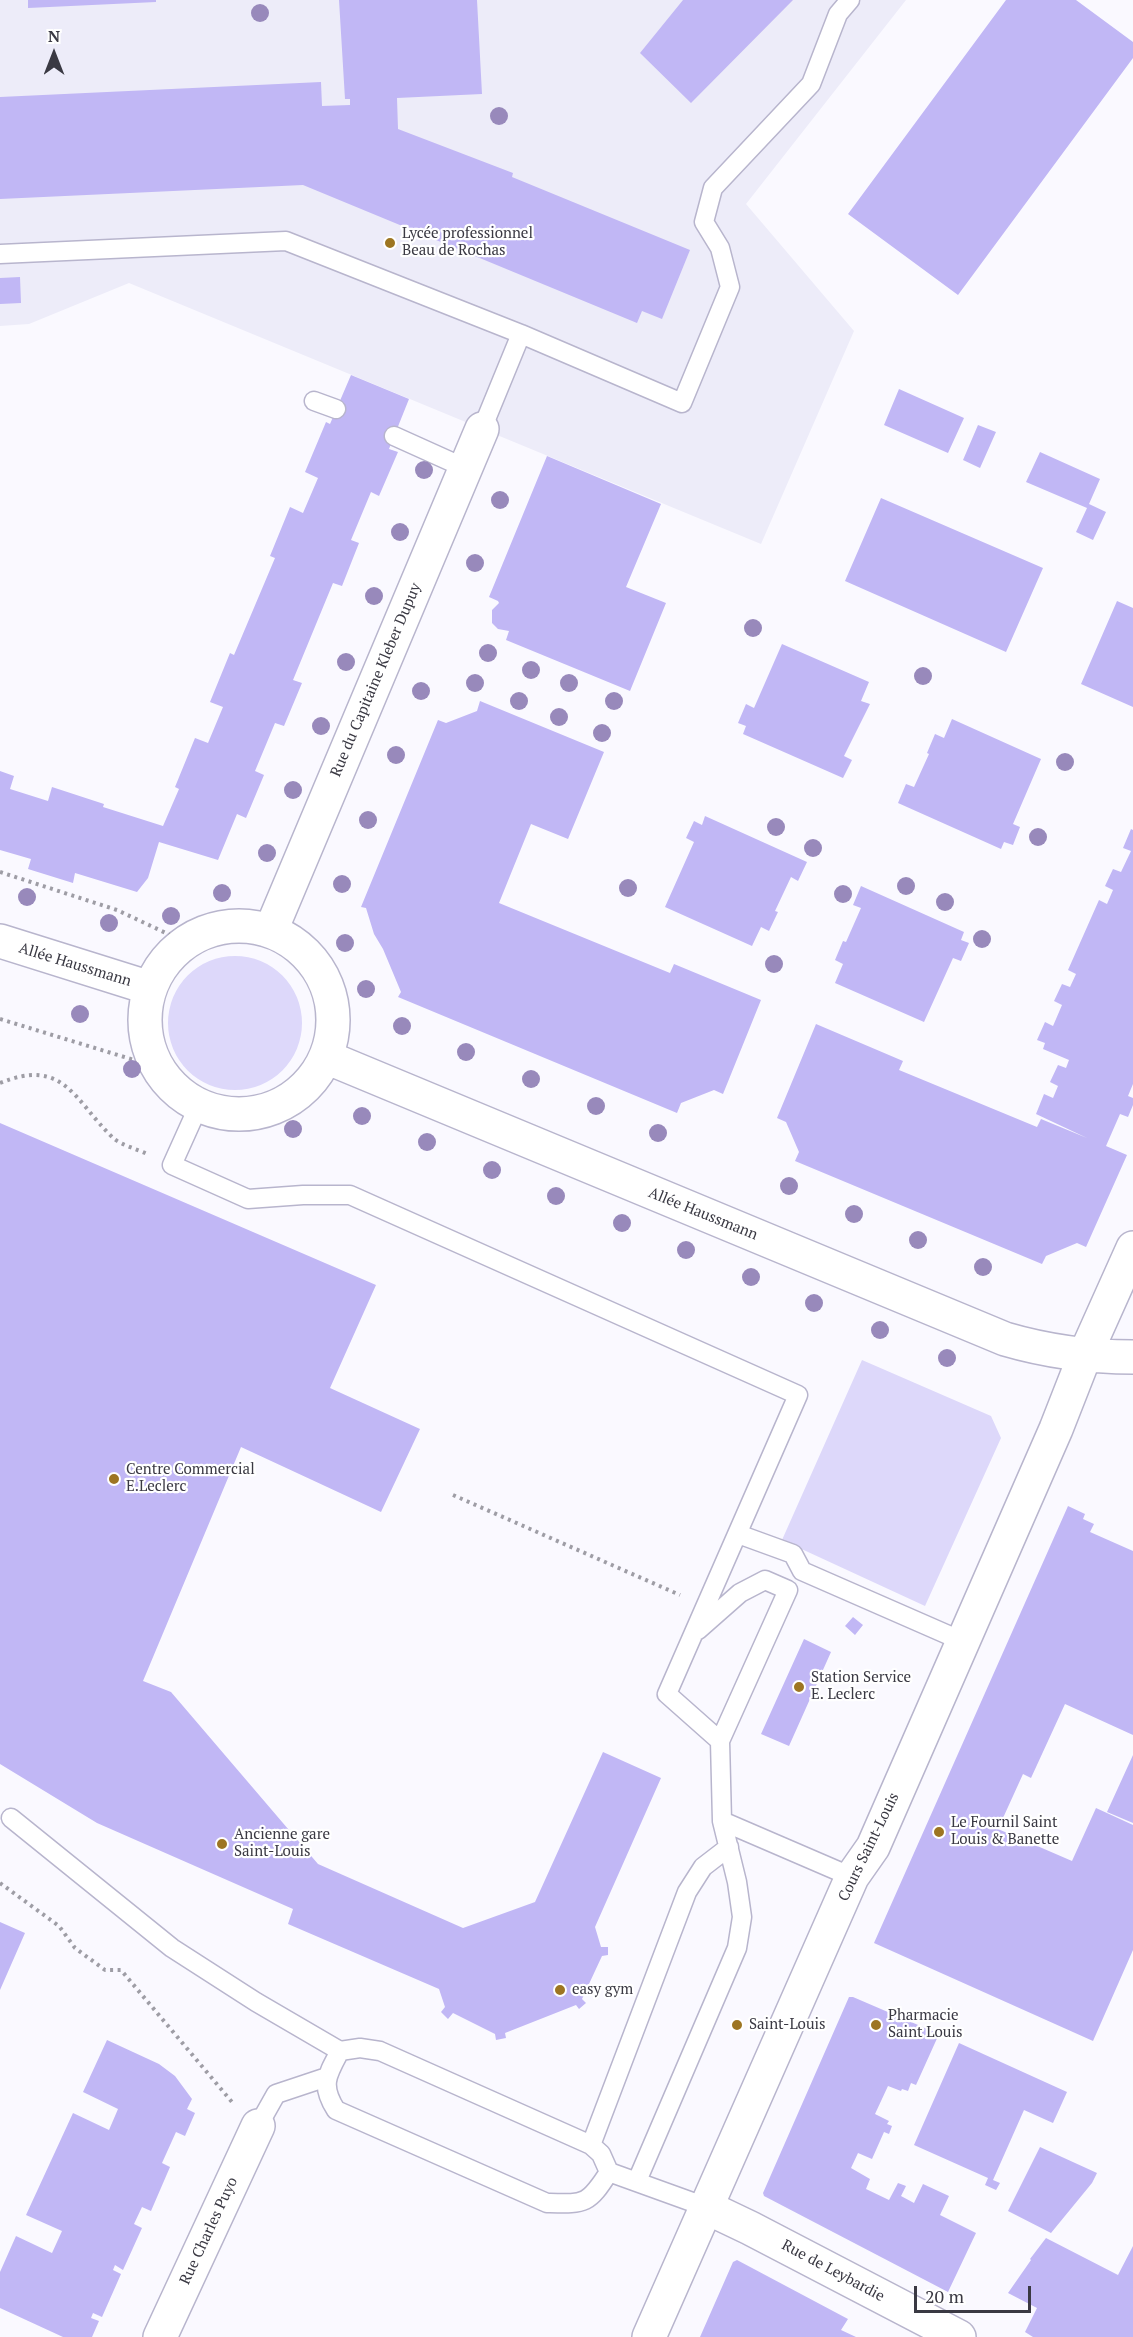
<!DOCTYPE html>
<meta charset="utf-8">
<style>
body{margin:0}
#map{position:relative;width:1133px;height:2337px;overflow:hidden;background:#faf9ff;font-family:"PT Serif",serif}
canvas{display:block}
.north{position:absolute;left:24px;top:24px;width:60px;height:60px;-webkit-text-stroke:4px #fff;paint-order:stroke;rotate:0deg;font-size:16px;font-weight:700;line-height:24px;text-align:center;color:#3a3943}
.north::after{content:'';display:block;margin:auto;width:21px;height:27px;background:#3a3943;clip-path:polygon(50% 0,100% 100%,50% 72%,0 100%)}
.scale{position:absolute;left:914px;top:2286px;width:117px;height:27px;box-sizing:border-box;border:3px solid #3a3943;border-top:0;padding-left:8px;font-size:18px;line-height:21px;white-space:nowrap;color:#3a3943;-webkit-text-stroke:4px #fff;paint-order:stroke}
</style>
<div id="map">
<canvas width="1133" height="2337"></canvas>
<div class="north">N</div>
<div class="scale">20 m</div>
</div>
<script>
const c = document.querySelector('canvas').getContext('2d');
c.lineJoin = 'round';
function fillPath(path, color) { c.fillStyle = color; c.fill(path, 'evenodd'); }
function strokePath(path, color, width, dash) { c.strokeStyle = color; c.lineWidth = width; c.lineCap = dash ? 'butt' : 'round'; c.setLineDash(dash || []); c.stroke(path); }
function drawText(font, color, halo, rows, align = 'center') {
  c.font = font + ' "PT Serif",serif'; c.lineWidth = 4.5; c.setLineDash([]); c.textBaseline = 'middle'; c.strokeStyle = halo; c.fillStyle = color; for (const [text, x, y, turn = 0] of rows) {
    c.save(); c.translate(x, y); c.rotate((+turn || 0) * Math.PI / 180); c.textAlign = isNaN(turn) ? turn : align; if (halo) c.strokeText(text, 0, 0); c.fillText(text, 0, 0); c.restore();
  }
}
fillPath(new Path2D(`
 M 0,0 L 906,0 L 746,204 L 854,331 L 761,544 L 129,283 L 29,324 L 0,326 Z`), '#edecf9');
fillPath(new Path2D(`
 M168 1023a67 67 0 1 1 134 0a67 67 0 1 1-134 0Z
 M 862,1360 L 991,1416 L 1001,1438 L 925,1606 L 782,1540 Z`), '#ddd8fa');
fillPath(new Path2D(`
 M 28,0 L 156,0 L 156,2 L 28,8 Z
 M 339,0 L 477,0 L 482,94 L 397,98 L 398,129 L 513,173 L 512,177 L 690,250 L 662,319 L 642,311 L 637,323 L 303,185 L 0,199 L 0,97 L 321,82 L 322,106 L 350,105 L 350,99 L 345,99 Z
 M 683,0 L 793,0 L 691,103 L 640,53 Z
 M 1006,0 L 1076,0 L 1133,42 L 1133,58 L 958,295 L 848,214 Z
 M 20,277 L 21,303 L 0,304 L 0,278 Z
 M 351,375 L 409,399 L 389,449 L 398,452 L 379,496 L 371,492 L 351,540 L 359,543 L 342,586 L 333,583 L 293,680 L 302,683 L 284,726 L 275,723 L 255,771 L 264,775 L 246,818 L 237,814 L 218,860 L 159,842 L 148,878 L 137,892 L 75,873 L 73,883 L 28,869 L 31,859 L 0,850 L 0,771 L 14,776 L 10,789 L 48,801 L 52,787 L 104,804 L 103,807 L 163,826 L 179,789 L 175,787 L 195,738 L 208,743 L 223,707 L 210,702 L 230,653 L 234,655 L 275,558 L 270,556 L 290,507 L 303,513 L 318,478 L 305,472 L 326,422 L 330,424 Z
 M 899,389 L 964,418 L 948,453 L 884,425 Z
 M 978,425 L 996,432 L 980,468 L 963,460 Z
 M 1040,452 L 1100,479 L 1089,504 L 1106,512 L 1093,540 L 1076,532 L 1087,508 L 1026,482 Z
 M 547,456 L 661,504 L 626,587 L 666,603 L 630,691 L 506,640 L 509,631 L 498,629 L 492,623 L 492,610 L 499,603 L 498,601 L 489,597 Z
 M 881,498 L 1043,568 L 1006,652 L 845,581 Z
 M 1117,601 L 1133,608 L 1133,707 L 1081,684 Z
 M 782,644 L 869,682 L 861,701 L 870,704 L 844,756 L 852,760 L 843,778 L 743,734 L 746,726 L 738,723 L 746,704 L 754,708 Z
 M 480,701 L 604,752 L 568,839 L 531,824 L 499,903 L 670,973 L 674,964 L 761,1000 L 723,1094 L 714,1090 L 681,1103 L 677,1113 L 398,997 L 401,992 L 383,949 L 374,934 L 366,908 L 361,907 L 438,720 L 446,723 L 477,711 Z
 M 952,719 L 1041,759 L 1013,824 L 1020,827 L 1013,845 L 1004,842 L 1001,849 L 898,803 L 906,784 L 914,787 L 929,754 L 927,753 L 935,734 L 944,738 Z
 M 705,816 L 807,862 L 798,881 L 791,877 L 775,911 L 778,912 L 769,931 L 761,927 L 752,946 L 665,907 L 694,842 L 686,838 L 694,821 L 702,825 Z
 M 1131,829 L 1133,830 L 1133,1084 L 1128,1096 L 1133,1098 L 1133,1105 L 1128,1117 L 1120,1114 L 1106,1146 L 1127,1155 L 1086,1247 L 1077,1243 L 1046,1256 L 1042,1264 L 795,1161 L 799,1152 L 786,1122 L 777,1118 L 816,1024 L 903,1061 L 899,1070 L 1037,1127 L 1041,1119 L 1087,1138 L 1036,1114 L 1044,1094 L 1053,1098 L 1058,1086 L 1050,1082 L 1058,1065 L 1066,1068 L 1069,1060 L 1043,1049 L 1045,1043 L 1037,1040 L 1045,1022 L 1053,1026 L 1062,1005 L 1054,1001 L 1062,984 L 1070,987 L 1076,974 L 1068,970 L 1099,900 L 1107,904 L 1113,890 L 1105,886 L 1113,869 L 1121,872 L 1131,851 L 1123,848 Z
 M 861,886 L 964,932 L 961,940 L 969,943 L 961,961 L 953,958 L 924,1022 L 835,983 L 843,964 L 835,960 L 843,941 L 846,942 L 861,908 L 853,905 Z
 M 0,1123 L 376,1285 L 330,1388 L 420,1429 L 381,1512 L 241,1447 L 143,1681 L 171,1692 L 318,1864 L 463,1928 L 535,1902 L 603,1752 L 661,1778 L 595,1927 L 601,1947 L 608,1947 L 608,1955 L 602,1956 L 582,1999 L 586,2003 L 579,2009 L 576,2005 L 505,2033 L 506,2038 L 496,2040 L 495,2034 L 453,2013 L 448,2019 L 441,2012 L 445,2007 L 439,1989 L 288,1924 L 293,1909 L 97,1823 L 0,1764 Z
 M 1068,1506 L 1085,1514 L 1083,1519 L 1094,1524 L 1090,1532 L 1133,1551 L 1133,1735 L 1065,1704 L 1031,1778 L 1023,1774 L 998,1829 L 1072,1861 L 1096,1808 L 1133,1825 L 1133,1950 L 1093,2041 L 874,1943 Z
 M 853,1617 L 863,1625 L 855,1635 L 845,1626 Z
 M 804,1639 L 831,1652 L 789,1746 L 761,1734 Z
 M 1133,1755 L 1133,1823 L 1107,1812 Z
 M 0,1922 L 25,1933 L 0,1990 Z
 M 849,1997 L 853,1997 L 939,2034 L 916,2085 L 911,2083 L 908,2091 L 902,2089 L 901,2091 L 888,2086 L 875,2114 L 889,2121 L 887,2124 L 892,2126 L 889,2134 L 884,2132 L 872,2159 L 858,2153 L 851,2168 L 870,2179 L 866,2189 L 889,2200 L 898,2183 L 906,2186 L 901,2196 L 914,2203 L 923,2184 L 949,2196 L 940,2215 L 976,2233 L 948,2292 L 764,2196 L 763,2193 Z
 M 107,2040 L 159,2064 L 175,2076 L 192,2099 L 187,2109 L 195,2113 L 185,2136 L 176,2132 L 162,2163 L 170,2167 L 151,2211 L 142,2207 L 134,2224 L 142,2228 L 123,2270 L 115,2265 L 113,2270 L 121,2274 L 102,2317 L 93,2313 L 91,2318 L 99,2321 L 92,2337 L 63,2337 L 0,2308 L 0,2272 L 16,2236 L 52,2253 L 62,2231 L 26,2215 L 73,2113 L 109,2130 L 118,2109 L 83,2092 Z
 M 959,2043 L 1067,2092 L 1053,2123 L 1024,2110 L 993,2180 L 1000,2183 L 996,2190 L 985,2185 L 988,2178 L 914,2145 Z
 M 1040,2147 L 1097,2173 L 1092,2183 L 1051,2233 L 1008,2211 Z
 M 1046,2238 L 1118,2275 L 1133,2246 L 1133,2337 L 1033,2337 L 1025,2332 L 1037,2308 L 1008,2293 L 1031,2260 L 1030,2259 Z
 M 737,2260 L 848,2319 L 841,2330 L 856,2337 L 700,2337 L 733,2262 Z`), '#c1b7f5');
const lane = new Path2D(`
 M 0,254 L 286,241 L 521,334 L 682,403 L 730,287 L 720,248 L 704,222 L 713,188 L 811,84 L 838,14 L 850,0
 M 314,401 L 336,409
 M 482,429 L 521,334
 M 394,436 L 465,468
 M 199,1105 L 172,1165 L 248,1199 L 303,1195 L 350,1195 L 798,1395 L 667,1694 L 720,1741
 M 738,1534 L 793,1554 L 802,1571 L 962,1641
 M 11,1818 L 172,1948 L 256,2002 L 340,2051 L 360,2048 L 380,2051 L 591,2145 L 601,2154 L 609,2172 L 706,2207
 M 722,1821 L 852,1877
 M 340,2051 C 327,2075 320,2085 336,2110 L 547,2203 C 585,2204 588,2205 609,2172
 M 258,2126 L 276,2094 L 327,2077
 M 591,2145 L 687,1892 L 703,1867 L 729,1847
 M 637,2181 L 737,1948 L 742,1917 L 737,1882 L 722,1821 L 720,1741 L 788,1590 L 765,1580 L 740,1593 L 698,1630`);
const street = new Path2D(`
 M 271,930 L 482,429
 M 706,2207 L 750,2228 L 959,2337
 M 160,2337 L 258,2126`);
const secondary = new Path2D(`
 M145 1020a94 94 0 1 1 188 0a94 94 0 1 1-188 0Z
 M 0,941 L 150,988
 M 326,1057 L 1005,1339 C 1046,1351 1089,1357 1133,1357
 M 649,2337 L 852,1877 L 873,1847 L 1056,1429 L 1085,1355 L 1133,1248`);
strokePath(lane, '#b8b5cd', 21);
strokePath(street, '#b8b5cd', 36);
strokePath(secondary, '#b8b5cd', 36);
strokePath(new Path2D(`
 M 0,872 L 117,910 L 185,942
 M 0,1019 L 157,1067
 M 0,1083 C 64,1057 74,1100 113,1138 C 121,1145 137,1149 147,1154
 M 453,1495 L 680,1595
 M 0,1883 L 59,1926 L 75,1948 L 105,1970 L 121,1970 L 232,2102`), '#9e9da5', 4, [3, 4.5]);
strokePath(lane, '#fff', 18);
strokePath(street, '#fff', 33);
strokePath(secondary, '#fff', 33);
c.fillStyle = '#9889bb';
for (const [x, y] of [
 [260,13],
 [499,116],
 [424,470],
 [500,500],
 [400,532],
 [475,563],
 [374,596],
 [753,628],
 [488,653],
 [346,662],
 [531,670],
 [923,676],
 [475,683],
 [569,683],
 [421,691],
 [519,701],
 [614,701],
 [559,717],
 [321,726],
 [602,733],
 [396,755],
 [1065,762],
 [293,790],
 [368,820],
 [776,827],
 [1038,837],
 [813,848],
 [267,853],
 [342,884],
 [906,886],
 [628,888],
 [222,893],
 [843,894],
 [27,897],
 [945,902],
 [171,916],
 [109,923],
 [982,939],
 [345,943],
 [774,964],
 [366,989],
 [80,1014],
 [402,1026],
 [466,1052],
 [132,1069],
 [531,1079],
 [596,1106],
 [362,1116],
 [293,1129],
 [658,1133],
 [427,1142],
 [492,1170],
 [789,1186],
 [556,1196],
 [854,1214],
 [622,1223],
 [918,1240],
 [686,1250],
 [983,1267],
 [751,1277],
 [814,1303],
 [880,1330],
 [947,1358]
]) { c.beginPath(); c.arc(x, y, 9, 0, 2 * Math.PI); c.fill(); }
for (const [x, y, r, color] of [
 [390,243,6,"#9d7522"],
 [114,1479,6,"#9d7522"],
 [799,1687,6,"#9d7522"],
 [939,1832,6,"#9d7522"],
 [222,1844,6,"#9d7522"],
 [560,1990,6,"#9d7522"],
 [737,2025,6,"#9d7522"],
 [876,2025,6,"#9d7522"]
]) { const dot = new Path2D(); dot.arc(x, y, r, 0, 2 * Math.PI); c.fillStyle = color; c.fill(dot); strokePath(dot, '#fff', 2); }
drawText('15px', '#3a3943', '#fff', [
 ["Lycée professionnel",402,234],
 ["Beau de Rochas",402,251],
 ["Centre Commercial",126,1470],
 ["E.Leclerc",126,1487],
 ["Station Service",811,1678],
 ["E. Leclerc",811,1695],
 ["Le Fournil Saint",951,1823],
 ["Louis & Banette",951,1840],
 ["Ancienne gare",234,1835],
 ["Saint-Louis",234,1852],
 ["easy gym",572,1990],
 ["Pharmacie",888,2016],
 ["Saint Louis",888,2033],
 ["Saint-Louis",749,2025]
], 'left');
drawText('15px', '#3a3943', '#fff', [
 ["Rue du Capitaine Kleber Dupuy",376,680,-67],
 ["Allée Haussmann",75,965,17],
 ["Allée Haussmann",703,1214,22],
 ["Cours Saint-Louis",869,1847,-64],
 ["Rue Charles Puyo",209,2231,-65],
 ["Rue de Leybardie",833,2271,28]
]);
</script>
